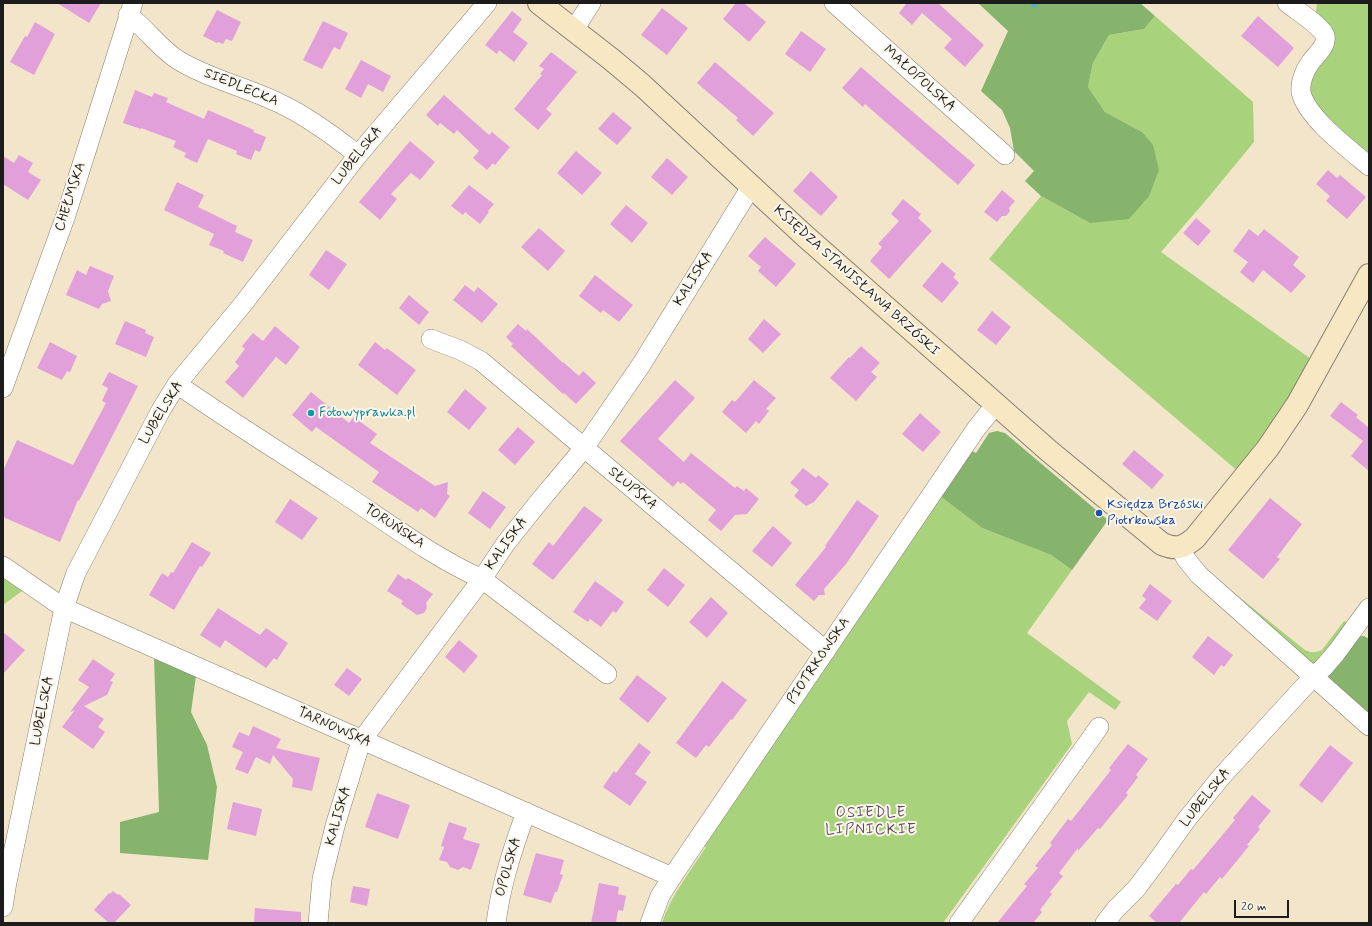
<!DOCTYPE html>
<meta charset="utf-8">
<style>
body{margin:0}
#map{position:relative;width:1372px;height:926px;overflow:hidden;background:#f2e5ca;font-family:Mynerve,sans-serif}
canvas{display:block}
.frame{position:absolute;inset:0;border:4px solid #1c1c1c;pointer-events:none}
.scale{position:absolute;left:1234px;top:900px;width:55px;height:18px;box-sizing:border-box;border:2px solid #1c1c1c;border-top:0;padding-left:5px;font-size:12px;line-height:14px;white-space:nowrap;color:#1c1c1c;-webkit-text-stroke:3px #fbf7ec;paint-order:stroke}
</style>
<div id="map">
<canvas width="1372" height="926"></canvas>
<div class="frame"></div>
<div class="scale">20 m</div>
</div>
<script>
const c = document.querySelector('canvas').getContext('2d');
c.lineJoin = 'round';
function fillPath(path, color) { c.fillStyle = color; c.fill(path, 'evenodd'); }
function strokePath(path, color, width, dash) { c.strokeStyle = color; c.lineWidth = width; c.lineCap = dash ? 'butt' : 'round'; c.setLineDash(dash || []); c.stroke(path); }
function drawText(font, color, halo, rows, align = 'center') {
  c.font = font + ' Mynerve,sans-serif'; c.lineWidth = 4; c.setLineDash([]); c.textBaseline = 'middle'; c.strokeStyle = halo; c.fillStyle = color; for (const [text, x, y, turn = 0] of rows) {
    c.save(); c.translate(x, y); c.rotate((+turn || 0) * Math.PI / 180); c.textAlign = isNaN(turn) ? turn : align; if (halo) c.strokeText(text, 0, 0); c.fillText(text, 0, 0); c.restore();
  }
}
fillPath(new Path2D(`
 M 1317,3 L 1369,3 L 1369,159 L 1311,100 L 1307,79 L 1327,49 L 1315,20 Z
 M 1155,16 L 1253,102 L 1254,142 L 1207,199 L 1161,252 L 1311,359 L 1296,391 L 1240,473 L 989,259 L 1041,196 L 1090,223 L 1142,132 L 1105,112 L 1088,87 L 1093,63 L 1109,35 L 1144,29 Z
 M 940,496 L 982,528 L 1051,555 L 1072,570 L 1027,633 L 1121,702 L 1115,710 L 1089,692 L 1067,721 L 1072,744 L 943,923 L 662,923 C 671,895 690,872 706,847 L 702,844 Z
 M 3,577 L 22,591 L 3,605 Z
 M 1223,584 L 1305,650 C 1312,653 1315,653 1322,650 L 1344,621 L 1349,624 L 1337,644 L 1314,664 L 1308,663 Z`), '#a9d27d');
fillPath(new Path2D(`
 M 978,3 L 1140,3 L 1155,16 L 1144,29 L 1109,35 L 1093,63 L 1088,87 L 1105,112 L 1142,132 L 1153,145 L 1159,170 L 1149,196 L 1129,219 L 1090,223 L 1041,196 L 1025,181 L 1034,171 L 1014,151 L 1010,128 L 1002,110 L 981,91 L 1008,31 Z
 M 997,431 L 1005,433 L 1108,520 L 1072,570 L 1051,555 L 982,528 L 940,496 L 970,450 L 976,453 L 989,433 Z
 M 1364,636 L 1369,639 L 1369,737 L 1352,719 L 1328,682 L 1330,670 L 1355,637 Z
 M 154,657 L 196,676 L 191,712 L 207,745 L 217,787 L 208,860 L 120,853 L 120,822 L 159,812 Z`), '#86b46c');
strokePath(new Path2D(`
 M 1034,3 L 1034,5`), '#51b0cf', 5.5);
fillPath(new Path2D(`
 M 57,3 L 101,3 L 89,23 Z
 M 736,3 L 744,3 L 766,22 L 749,42 L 723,19 Z
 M 907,3 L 938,3 L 984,45 L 965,67 L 944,48 L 952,39 L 922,13 L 912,25 L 899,13 Z
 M 662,8 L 688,28 L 667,55 L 641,35 Z
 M 217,10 L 241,22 L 232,41 L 226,39 L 223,44 L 218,42 L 217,43 L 203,36 Z
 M 512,11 L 522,19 L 513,32 L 528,43 L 514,62 L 499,50 L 497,54 L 485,45 Z
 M 1258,16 L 1294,48 L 1278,67 L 1241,36 Z
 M 323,21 L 348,33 L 340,50 L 334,47 L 322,69 L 303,60 Z
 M 35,22 L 55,34 L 34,75 L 10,62 L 25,36 L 27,37 Z
 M 801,31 L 826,49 L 810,72 L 785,54 Z
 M 551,52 L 577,72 L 546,109 L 552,114 L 538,130 L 514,109 L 542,75 L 540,74 L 544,69 L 539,66 Z
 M 361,60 L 391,76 L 383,92 L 368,84 L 361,98 L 345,89 Z
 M 715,62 L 774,113 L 753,136 L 736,120 L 738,118 L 697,83 Z
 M 861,67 L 899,100 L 975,165 L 958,185 L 865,104 L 863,107 L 842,88 Z
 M 135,90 L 152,97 L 154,93 L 168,98 L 166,102 L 204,119 L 208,110 L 254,130 L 253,132 L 266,137 L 260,152 L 255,150 L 251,160 L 236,154 L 237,151 L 208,139 L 197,163 L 184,157 L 186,153 L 173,147 L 176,141 L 141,128 L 141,129 L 123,123 Z
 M 444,95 L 489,135 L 492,132 L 510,147 L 495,165 L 493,163 L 487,170 L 473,158 L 479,151 L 457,130 L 454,134 L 440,123 L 438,126 L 426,115 Z
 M 613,112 L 632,128 L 617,145 L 598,129 Z
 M 410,141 L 435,162 L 420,180 L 411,173 L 391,194 L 397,199 L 380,220 L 359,202 Z
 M 576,151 L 602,173 L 582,195 L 557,173 Z
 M 19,155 L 33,163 L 28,172 L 41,180 L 28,200 L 3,184 L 3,156 L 14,163 Z
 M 667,158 L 688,177 L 672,195 L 651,177 Z
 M 1328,170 L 1337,178 L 1340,175 L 1366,197 L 1347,219 L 1326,201 L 1330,196 L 1316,184 Z
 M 811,171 L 838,197 L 821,216 L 793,191 Z
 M 177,182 L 204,195 L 198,207 L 237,226 L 235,232 L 253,240 L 243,262 L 223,253 L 224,251 L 209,245 L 214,234 L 164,210 Z
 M 469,185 L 494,204 L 488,211 L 489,212 L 480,224 L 465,212 L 463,215 L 451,206 Z
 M 1002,190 L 1015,201 L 1009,208 L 1010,211 L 1006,216 L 1002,216 L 997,222 L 984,212 Z
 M 903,199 L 921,214 L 918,218 L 932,231 L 889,279 L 870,261 L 882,247 L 878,244 L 899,221 L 891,214 Z
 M 626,205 L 648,223 L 632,243 L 610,224 Z
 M 1196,218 L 1211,231 L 1198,246 L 1183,233 Z
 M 539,228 L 565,251 L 548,271 L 521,247 Z
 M 1249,229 L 1258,236 L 1264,229 L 1299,257 L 1293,265 L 1306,276 L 1291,293 L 1263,270 L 1253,283 L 1240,272 L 1248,262 L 1233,251 Z
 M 765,237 L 796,264 L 776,287 L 758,271 L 761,267 L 748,256 Z
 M 326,250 L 347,264 L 329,290 L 309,275 Z
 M 942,262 L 956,274 L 953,277 L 959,283 L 942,303 L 922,286 Z
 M 90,266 L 114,276 L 108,291 L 111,301 L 102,304 L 99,309 L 66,295 L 77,270 L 86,275 Z
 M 595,275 L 633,305 L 619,322 L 603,310 L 601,313 L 579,296 Z
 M 465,285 L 474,292 L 478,287 L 498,304 L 482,323 L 453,300 Z
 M 409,295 L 429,312 L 419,325 L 399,308 Z
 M 992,311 L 1011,327 L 996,345 L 977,330 Z
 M 764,319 L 781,334 L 763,353 L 748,339 Z
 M 125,321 L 146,330 L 145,333 L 154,337 L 146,357 L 115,344 Z
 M 518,324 L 526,331 L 527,329 L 563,363 L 563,362 L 579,376 L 583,371 L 596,383 L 576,404 L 564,393 L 563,394 L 511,346 L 513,344 L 506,337 Z
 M 275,326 L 300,347 L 286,365 L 276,357 L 243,398 L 225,382 L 239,366 L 235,362 L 245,349 L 242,346 L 253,333 L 263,341 Z
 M 50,342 L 77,356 L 70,372 L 67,371 L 62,380 L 37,368 Z
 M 375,342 L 385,350 L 387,348 L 416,370 L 397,395 L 358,365 Z
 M 861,346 L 880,363 L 871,372 L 877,377 L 856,401 L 830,378 L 849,357 L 850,358 Z
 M 109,372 L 138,386 L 79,501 L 78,500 L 60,542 L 3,517 L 3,471 L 17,440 L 73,465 L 106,403 L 102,401 L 108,388 L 102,385 Z
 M 675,380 L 695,398 L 658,439 L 684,462 L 691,453 L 735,488 L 737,486 L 744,491 L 746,488 L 759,499 L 747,514 L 735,515 L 721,531 L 708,520 L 716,510 L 683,482 L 681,484 L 678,481 L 673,487 L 620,441 Z
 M 754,380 L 776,398 L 766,409 L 769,411 L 759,424 L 756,421 L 746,433 L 722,412 L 732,400 L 735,402 Z
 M 465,389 L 487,408 L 469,430 L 447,412 Z
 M 311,392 L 349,423 L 354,417 L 377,434 L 370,443 L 435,486 L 448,482 L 447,494 L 450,496 L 435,518 L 421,508 L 418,512 L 372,482 L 379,472 L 316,427 L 312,432 L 292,415 Z
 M 1341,402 L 1358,415 L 1356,417 L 1369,428 L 1369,471 L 1351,456 L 1363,441 L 1330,416 Z
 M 920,413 L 941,432 L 923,452 L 902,434 Z
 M 518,427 L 535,442 L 515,465 L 498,450 Z
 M 1134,450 L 1164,475 L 1152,489 L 1122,464 Z
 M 803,468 L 816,478 L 818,475 L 829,484 L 814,502 L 806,506 L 794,496 L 799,490 L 790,483 Z
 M 483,491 L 506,507 L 490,529 L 468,513 Z
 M 1270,498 L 1302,524 L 1277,557 L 1280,559 L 1263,579 L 1228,550 Z
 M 290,499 L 318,518 L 302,540 L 275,522 Z
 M 857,500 L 879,516 L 846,564 L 824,589 L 825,595 L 819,595 L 814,601 L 795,585 L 826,547 L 825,546 Z
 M 584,506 L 603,520 L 553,580 L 532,564 L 549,542 L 553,546 Z
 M 773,526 L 792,543 L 772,567 L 752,551 Z
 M 192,542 L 211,553 L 202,567 L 200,566 L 174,610 L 149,595 L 162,573 L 168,577 L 171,572 L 173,573 Z
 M 664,568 L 685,585 L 668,607 L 647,590 Z
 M 398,574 L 406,580 L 408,578 L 433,594 L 426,603 L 427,608 L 424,613 L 417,615 L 401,604 L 403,601 L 387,591 Z
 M 595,581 L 624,602 L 616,613 L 613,611 L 601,627 L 590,619 L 588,622 L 573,612 Z
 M 1150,584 L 1172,601 L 1157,621 L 1139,608 L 1146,599 L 1142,596 Z
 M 711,597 L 728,613 L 707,638 L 689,622 Z
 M 218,608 L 260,635 L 266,628 L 288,643 L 277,660 L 274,658 L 266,668 L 225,640 L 220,648 L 200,635 Z
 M 3,632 L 25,650 L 3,674 Z
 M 1208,636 L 1233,655 L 1224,667 L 1221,665 L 1214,675 L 1192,657 Z
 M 459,640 L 478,656 L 464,673 L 445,657 Z
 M 93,659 L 115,674 L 110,681 L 113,682 L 107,695 L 84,706 L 104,719 L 98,727 L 105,732 L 93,749 L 62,727 L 75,710 L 70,712 L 89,687 L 78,680 Z
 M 347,668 L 362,679 L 349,696 L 334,685 Z
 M 637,675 L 667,698 L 648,723 L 619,699 Z
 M 722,681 L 747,700 L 732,720 L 731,719 L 709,747 L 706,745 L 696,758 L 676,743 Z
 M 253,726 L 281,739 L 276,748 L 320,758 L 312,791 L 292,787 L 293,779 L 273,755 L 270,764 L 256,757 L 248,774 L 235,769 L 243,752 L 232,747 L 239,732 L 249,736 Z
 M 639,743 L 651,752 L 635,774 L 647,782 L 630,806 L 603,787 L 614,771 L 616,773 Z
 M 1128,744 L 1148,759 L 1136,775 L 1138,777 L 1126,793 L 1128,795 L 1100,829 L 1098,828 L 1078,851 L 1078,848 L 1059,873 L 1063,876 L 1050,892 L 1052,894 L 1040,910 L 1042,912 L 1033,923 L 997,923 L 1027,886 L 1024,884 L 1038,868 L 1035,866 L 1052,845 L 1050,843 L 1068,819 L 1071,821 L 1111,770 L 1109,768 Z
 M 1330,745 L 1353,763 L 1322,803 L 1299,785 Z
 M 377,793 L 410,805 L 398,839 L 365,827 Z
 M 1252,795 L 1271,811 L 1258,827 L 1260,829 L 1247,845 L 1249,846 L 1222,879 L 1220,877 L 1206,894 L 1204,892 L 1179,923 L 1157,923 L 1149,916 L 1176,884 L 1178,885 L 1191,869 L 1193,870 L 1235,820 L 1233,818 Z
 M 233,802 L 262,809 L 256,836 L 227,829 Z
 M 449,822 L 467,828 L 463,839 L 480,844 L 471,870 L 463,867 L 458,870 L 450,867 L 447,862 L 439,860 L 444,847 L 441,846 Z
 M 536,853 L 564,860 L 560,874 L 563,875 L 560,883 L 557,892 L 555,892 L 551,903 L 523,895 Z
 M 599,883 L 619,887 L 618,894 L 626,896 L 623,911 L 618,910 L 616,923 L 591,923 Z
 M 353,886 L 370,889 L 367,906 L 350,902 Z
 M 113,891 L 118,895 L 119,894 L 131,905 L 114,923 L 109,923 L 94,910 L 109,893 L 110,894 Z
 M 255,908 L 301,912 L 301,923 L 254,923 Z`), '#e2a0db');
const street = new Path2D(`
 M 834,3 L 1005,155
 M 1287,3 C 1299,12 1314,21 1323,32 C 1331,44 1315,55 1310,63 C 1304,71 1300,83 1301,92 C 1306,117 1350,150 1369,166
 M 128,15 C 146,28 159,48 178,60 C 209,79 246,87 279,103 C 307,116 334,136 358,155
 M 574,30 L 591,3
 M 431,339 L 460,350 L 481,361 L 826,651
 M 177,384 C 228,420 282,453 335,488 C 383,519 429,555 482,579 L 607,674
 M 3,388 L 66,215 L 133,3
 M 1180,547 L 1186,559 L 1199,575 L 1369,726
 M 3,566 L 64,608 L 672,877
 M 3,907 L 7,882 L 64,608 L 76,573 L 161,410 L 177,384 L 243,304 L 358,155 L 487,3
 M 318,923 L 322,879 L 335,826 L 361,741 L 482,579 L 506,543 L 538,503 L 584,448 L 641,365 L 751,187
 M 496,923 C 501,884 513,848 526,812
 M 650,923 L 660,896 L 672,877 L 976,429 L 996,404
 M 959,923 L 1099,727
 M 1105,923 L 1115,910 L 1136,889 L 1157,861 L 1187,819 L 1222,776 L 1313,677 L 1324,667 L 1336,653 L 1369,608`);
const secondary = new Path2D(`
 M 539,3 L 611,59 L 642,85 L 805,236 L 1049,451 L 1162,544 C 1177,550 1183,548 1195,538 L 1268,448 L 1297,405 L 1369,275`);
strokePath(street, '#878073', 20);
strokePath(secondary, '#878073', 24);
strokePath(street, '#fff', 19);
strokePath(secondary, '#f8e7c3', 22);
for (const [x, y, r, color] of [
 [311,413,4,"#0f9aa8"],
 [1099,513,4,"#1a4fb4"]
]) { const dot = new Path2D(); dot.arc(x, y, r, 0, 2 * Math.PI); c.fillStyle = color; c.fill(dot); strokePath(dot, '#fbf7ec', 1.5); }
drawText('14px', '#1c1c1c', '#fbf7ec', [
 ["MAŁOPOLSKA",919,79,42],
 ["SIEDLECKA",241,88,22],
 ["LUBELSKA",358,156,-51],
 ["CHEŁMSKA",71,197,-72],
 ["KALISKA",694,279,-58],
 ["KSIĘDZA STANISŁAWA BRZÓSKI",856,281,42],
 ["LUBELSKA",162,413,-59],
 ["SŁUPSKA",632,489,40],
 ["TORUŃSKA",394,527,33],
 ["KALISKA",507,544,-54],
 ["PIOTRKOWSKA",819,661,-56],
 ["LUBELSKA",43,711,-79],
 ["TARNOWSKA",334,728,24],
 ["LUBELSKA",1206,798,-51],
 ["KALISKA",339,816,-74],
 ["OPOLSKA",509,867,-74]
]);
drawText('14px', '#0d838f', '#fbf7ec', [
 ["Fotowyprawka.pl",319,413]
], 'left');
drawText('14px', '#164399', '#fbf7ec', [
 ["Księdza Brzóski",1107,505],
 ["Piotrkowska",1107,521]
], 'left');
c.letterSpacing = '1px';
drawText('15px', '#614a5f', '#fbf7ec', [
 ["OSIEDLE",871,814],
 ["LIPNICKIE",871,831]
]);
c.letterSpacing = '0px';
</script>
